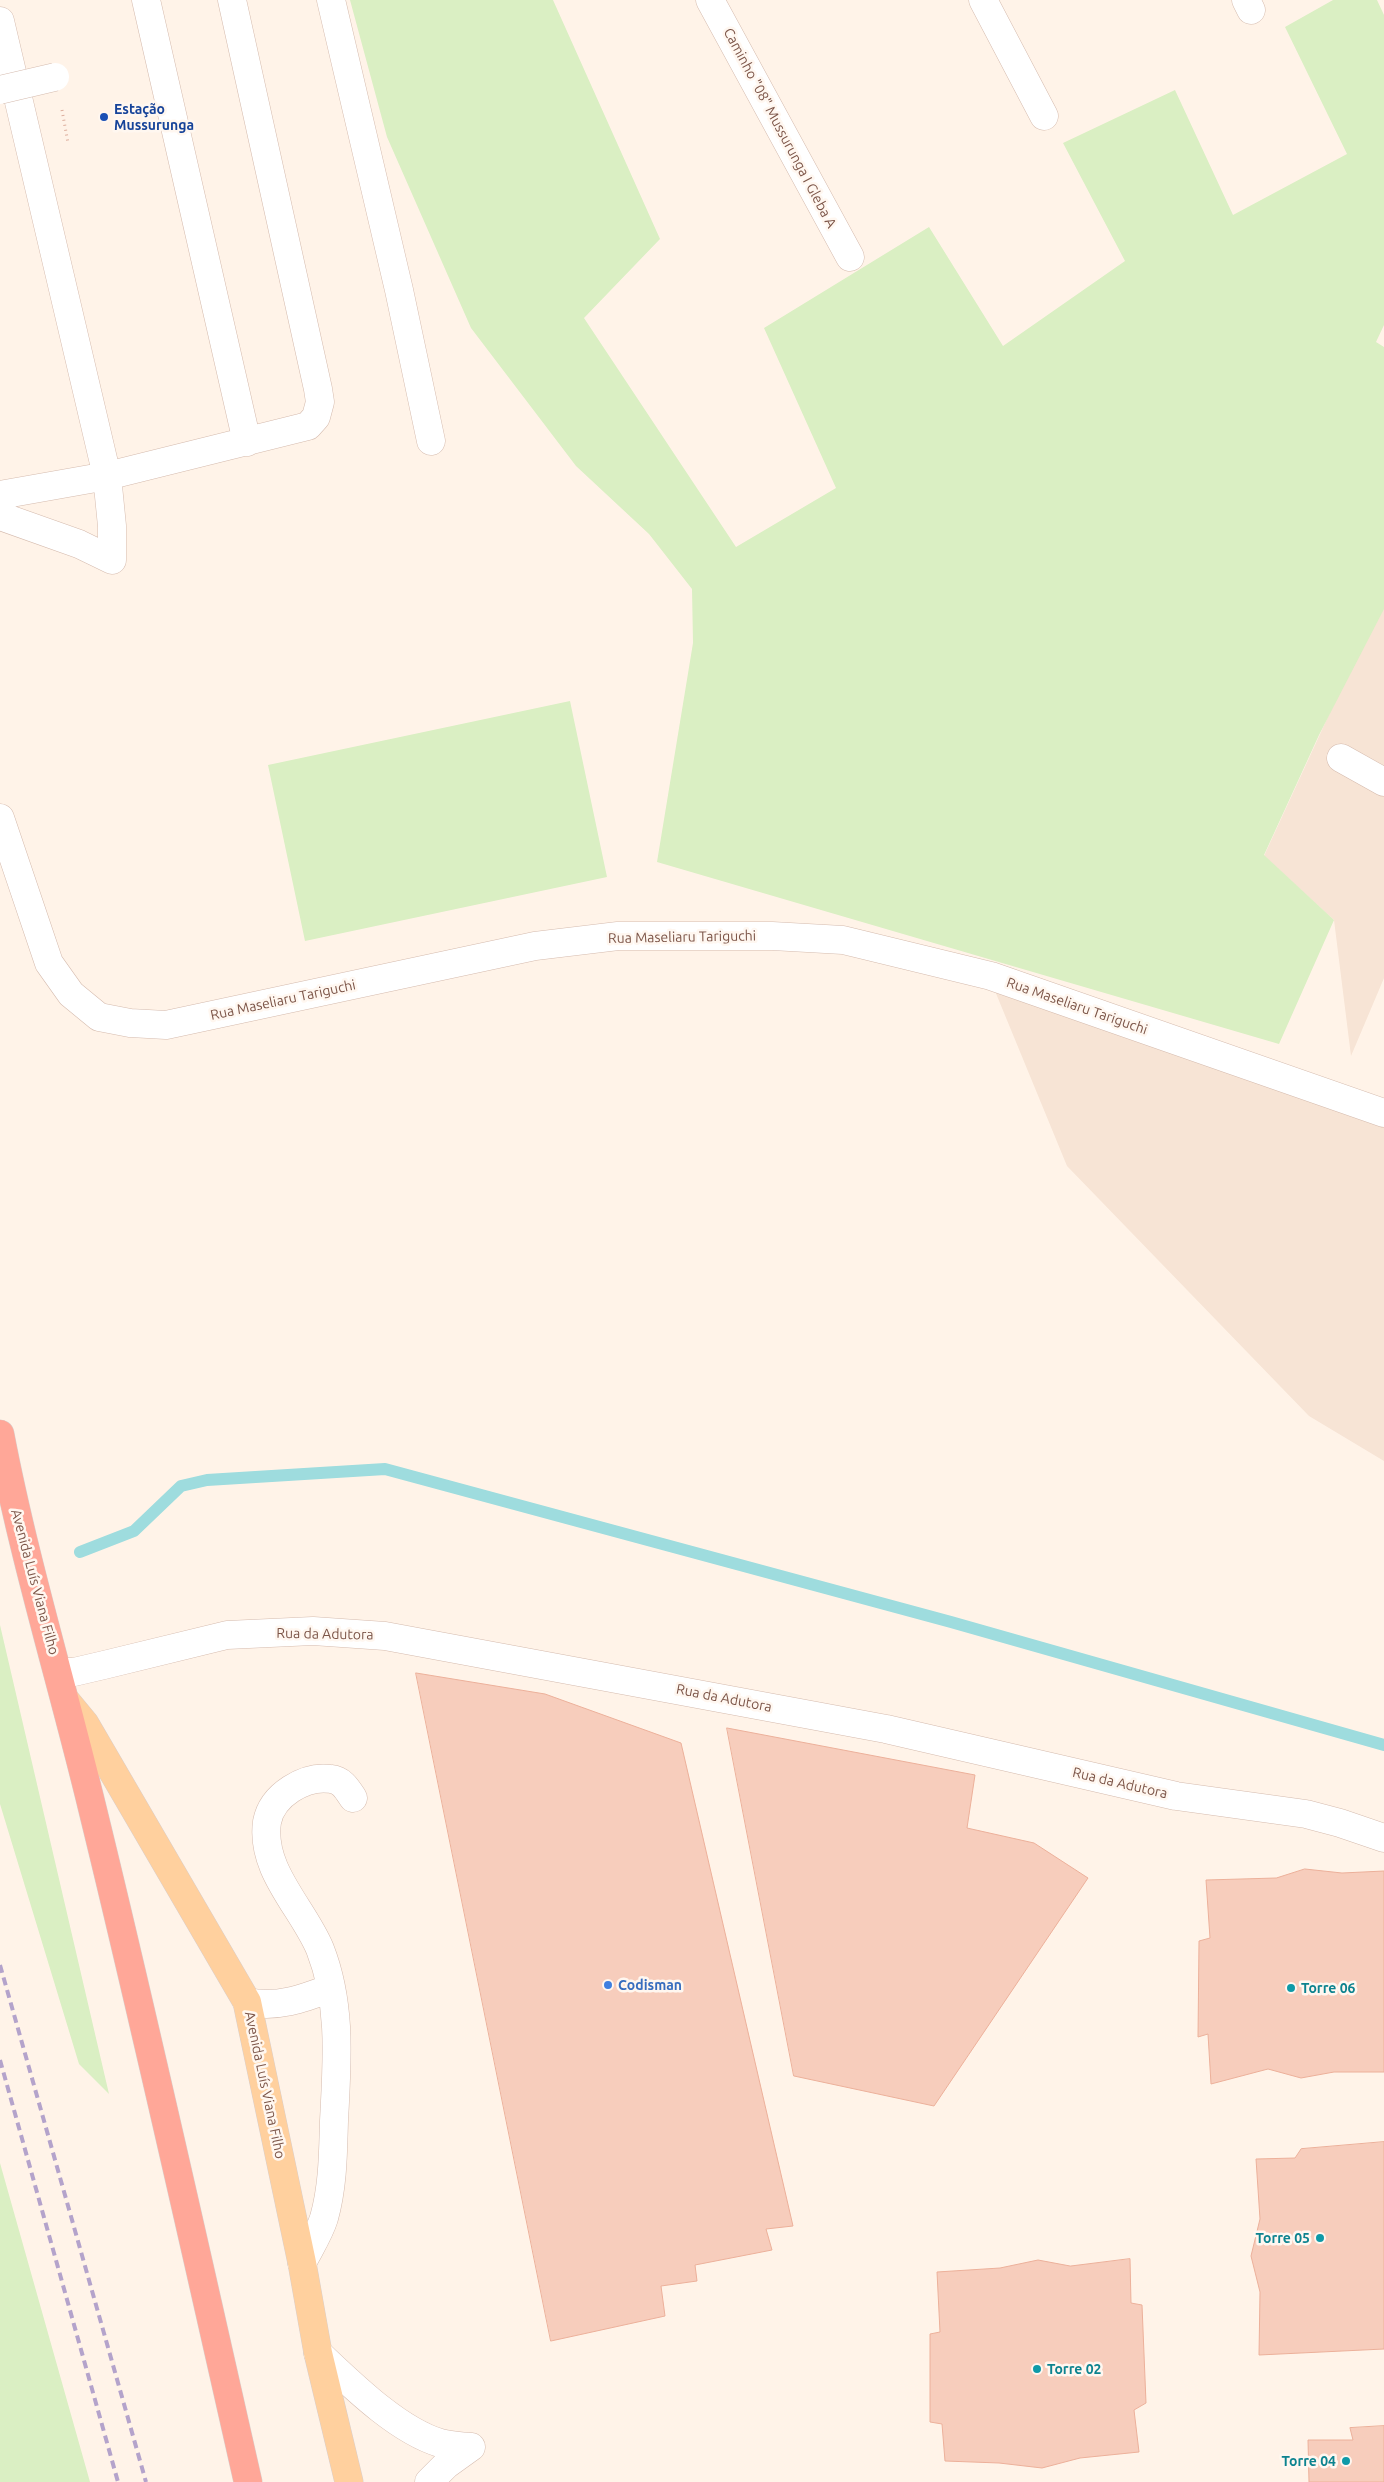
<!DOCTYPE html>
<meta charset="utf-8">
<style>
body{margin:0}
canvas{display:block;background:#fff3e8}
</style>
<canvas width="1384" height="2482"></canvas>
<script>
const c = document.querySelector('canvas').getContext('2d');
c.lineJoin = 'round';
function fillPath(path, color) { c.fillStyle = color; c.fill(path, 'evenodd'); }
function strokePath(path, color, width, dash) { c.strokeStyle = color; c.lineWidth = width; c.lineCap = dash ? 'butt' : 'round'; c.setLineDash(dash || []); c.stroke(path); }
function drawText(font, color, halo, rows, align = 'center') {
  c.font = font + ' Ubuntu,sans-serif'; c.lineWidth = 5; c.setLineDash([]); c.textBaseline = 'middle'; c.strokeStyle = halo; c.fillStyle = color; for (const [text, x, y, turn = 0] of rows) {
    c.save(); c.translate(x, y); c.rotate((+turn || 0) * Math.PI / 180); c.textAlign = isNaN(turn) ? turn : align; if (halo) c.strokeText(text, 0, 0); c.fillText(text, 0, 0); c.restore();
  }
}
fillPath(new Path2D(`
 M 1384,595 L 1384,978 L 1351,1056 L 1334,920 L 1264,856 Z
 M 995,991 L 1384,1115 L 1384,1461 L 1309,1416 L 1067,1166 Z`), '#f7e4d5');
fillPath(new Path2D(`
 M 350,0 L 553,0 L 660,239 L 584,318 L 736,547 L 836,488 L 764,328 L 929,227 L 1003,346 L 1125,261 L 1063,143 L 1175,90 L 1233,215 L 1347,154 L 1285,27 L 1333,0 L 1377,0 L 1384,15 L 1384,325 L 1376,342 L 1384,347 L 1384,609 L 1319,735 L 1264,855 L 1334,920 L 1279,1044 L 657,862 L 693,643 L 692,589 L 649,534 L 576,466 L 471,328 L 387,137 Z
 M 570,701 L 607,877 L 305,941 L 268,765 Z
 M 0,1625 L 109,2094 L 79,2064 L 0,1804 Z
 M 0,2163 L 90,2482 L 0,2482 Z`), '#daefc3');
strokePath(new Path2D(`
 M 80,1552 L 134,1531 L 181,1486 L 207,1480 L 385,1469 L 951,1622 L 1384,1745`), '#9edcde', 12);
const building = new Path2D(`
 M 416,1673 L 545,1694 L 681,1743 L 793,2226 L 766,2229 L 772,2250 L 695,2265 L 697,2281 L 661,2286 L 665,2316 L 551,2341 Z
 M 727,1728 L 975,1775 L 967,1828 L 1034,1843 L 1088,1878 L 934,2106 L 794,2076 Z
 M 1305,1869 L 1342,1873 L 1384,1871 L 1384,2072 L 1334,2072 L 1301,2078 L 1268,2069 L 1211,2084 L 1208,2034 L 1198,2037 L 1199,1941 L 1210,1938 L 1206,1880 L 1276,1878 Z
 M 1384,2142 L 1384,2349 L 1259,2355 L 1260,2292 L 1251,2256 L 1260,2219 L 1256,2159 L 1295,2158 L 1301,2149 Z
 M 1130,2259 L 1131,2303 L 1142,2305 L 1146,2403 L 1134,2410 L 1139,2452 L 1080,2458 L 1042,2468 L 999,2463 L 945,2461 L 942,2424 L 930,2422 L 930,2334 L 940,2332 L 937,2272 L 1000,2268 L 1038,2260 L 1070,2266 Z
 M 1384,2426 L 1384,2482 L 1309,2482 L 1308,2440 L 1353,2440 L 1350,2428 Z`);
fillPath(building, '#f7cdbc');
strokePath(building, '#ecb09a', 1);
const minor = new Path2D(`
 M 146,0 L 247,442
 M 331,0 L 399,290 L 431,441
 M 710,0 L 850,257
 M 983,0 L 1044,116
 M 1246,0 L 1251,10
 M 0,21 L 107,476 L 112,526 L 112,560 L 79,544 L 0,516
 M 0,495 L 107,476 L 308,426 L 316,417 L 320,402 L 318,389 L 232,0
 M 1341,758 L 1384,782
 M 0,818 L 49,963 L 71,994 L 99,1017 L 130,1023 L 166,1025 L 535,946 L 618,936 L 772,936 L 843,940 L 991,976 L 1384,1113
 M 59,1672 L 74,1672 L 104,1665 L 227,1635 L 313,1631 L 385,1636 L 886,1729 L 1176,1796 L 1306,1814 L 1340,1823 L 1384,1838
 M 247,2002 C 278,2008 302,1999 331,1988
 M 302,2263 C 309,2249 319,2234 324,2218 C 333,2186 333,2154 334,2121 C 337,2062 342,2005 320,1949 C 303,1908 260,1870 267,1822 C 272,1795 305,1775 331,1779 C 342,1780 347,1789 353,1798
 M 318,2353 C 351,2384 397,2430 440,2443 C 450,2446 461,2446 471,2447
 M 429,2482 L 446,2465 L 471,2447`);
const major = new Path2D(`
 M 66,1701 L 85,1724 L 247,2002 L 302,2263 L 318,2353 L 349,2482`);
const highway = new Path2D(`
 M 0,1434 C 24,1560 62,1683 92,1807 C 147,2031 197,2257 248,2482`);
strokePath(minor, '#d5bbae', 29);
strokePath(major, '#dacfcc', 29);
strokePath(highway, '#dacfcc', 29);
strokePath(new Path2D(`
 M 62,110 L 68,143`), '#ddaf9e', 3, [1, 4]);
strokePath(minor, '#fff', 28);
strokePath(major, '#ffd09e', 28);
strokePath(highway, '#ffa798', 28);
strokePath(new Path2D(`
 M 0,1965 L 146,2482
 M 0,2060 L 118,2482`), '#b4a3cb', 4, [8, 5]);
const minorBridge = new Path2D(`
 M 0,90 L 55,77`);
strokePath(minorBridge, '#d5bbae', 29, []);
strokePath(minorBridge, '#fff', 28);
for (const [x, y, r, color] of [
 [104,117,5,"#1a4fb4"],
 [608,1985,5,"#3f7fe0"],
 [1291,1988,5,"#0f9aa8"],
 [1320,2238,5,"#0f9aa8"],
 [1037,2369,5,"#0f9aa8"],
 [1346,2461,5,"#0f9aa8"]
]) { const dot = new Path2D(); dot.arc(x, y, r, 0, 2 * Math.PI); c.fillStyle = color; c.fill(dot); strokePath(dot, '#fff7f0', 2); }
drawText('bold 14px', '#164399', '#fff7f0', [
 ["Estação",114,109],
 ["Mussurunga",114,125]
], 'left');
drawText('14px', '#7c5548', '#fff7f0', [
 ["Caminho \"08\" Mussurunga I Gleba A",780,128,62],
 ["Rua Maseliaru Tariguchi",682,937,-1],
 ["Rua Maseliaru Tariguchi",283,1000,-12],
 ["Rua Maseliaru Tariguchi",1077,1006,19],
 ["Avenida Luís Viana Filho",35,1582,75],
 ["Rua da Adutora",325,1634,1],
 ["Rua da Adutora",724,1698,11],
 ["Rua da Adutora",1120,1783,13],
 ["Avenida Luís Viana Filho",265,2085,78]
]);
drawText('bold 14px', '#366cbe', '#fff7f0', [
 ["Codisman",618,1985]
], 'left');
drawText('bold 14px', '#0d838f', '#fff7f0', [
 ["Torre 06",1301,1988],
 ["Torre 05",1310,2238,"right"],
 ["Torre 02",1047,2369],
 ["Torre 04",1336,2461,"right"]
], 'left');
</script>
